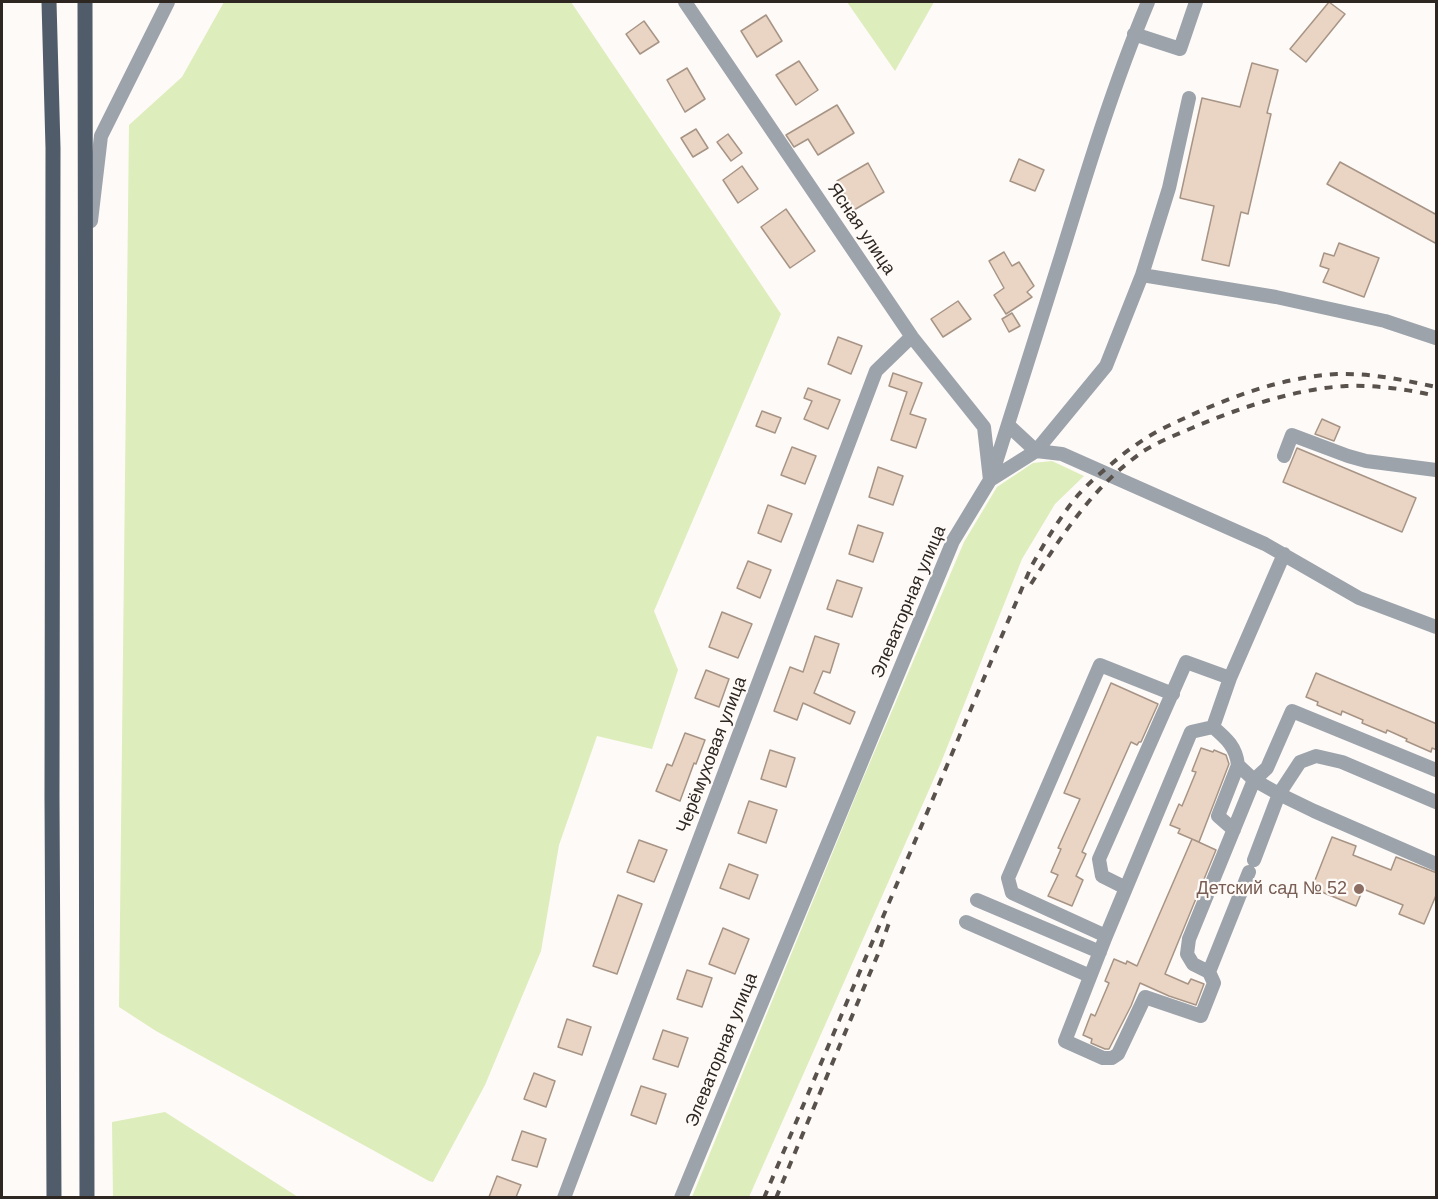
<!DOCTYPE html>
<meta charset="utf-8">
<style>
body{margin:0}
#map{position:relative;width:1438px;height:1199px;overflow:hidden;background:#fefaf7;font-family:Arial,sans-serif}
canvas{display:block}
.frame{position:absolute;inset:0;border:3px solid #2e2620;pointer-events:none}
</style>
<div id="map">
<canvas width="1438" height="1199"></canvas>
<div class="frame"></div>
</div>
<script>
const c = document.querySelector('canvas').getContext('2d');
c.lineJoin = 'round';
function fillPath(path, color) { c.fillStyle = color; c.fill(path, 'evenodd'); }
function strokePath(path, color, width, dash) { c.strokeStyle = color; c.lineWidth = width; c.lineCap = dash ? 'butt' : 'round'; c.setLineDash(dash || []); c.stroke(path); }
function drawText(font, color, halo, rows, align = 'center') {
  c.font = font + ' Arial,sans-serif'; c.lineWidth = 4.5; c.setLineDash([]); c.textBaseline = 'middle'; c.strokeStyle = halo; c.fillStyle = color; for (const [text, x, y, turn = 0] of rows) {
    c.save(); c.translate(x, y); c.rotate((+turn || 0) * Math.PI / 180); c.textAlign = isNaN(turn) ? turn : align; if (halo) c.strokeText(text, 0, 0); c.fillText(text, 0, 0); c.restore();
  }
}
fillPath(new Path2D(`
 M 224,2 L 571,2 L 781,314 L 654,611 L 678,670 L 652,749 L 597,736 L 559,845 L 541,951 L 485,1085 L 433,1182 L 429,1181 L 156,1031 L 119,1007 L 129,125 L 182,77 Z
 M 847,2 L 934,2 L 895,71 Z
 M 1052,461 L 1084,476 L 1055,504 L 1022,559 L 940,765 L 749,1197 L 692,1197 L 859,788 L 964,542 L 997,487 L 1033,463 Z
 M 165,1112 L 298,1197 L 113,1197 L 112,1122 Z`), '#ddedbc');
const building = new Path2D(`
 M 1329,2 L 1345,14 L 1306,62 L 1290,49 Z
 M 766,15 L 782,41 L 757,57 L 741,31 Z
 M 644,21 L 659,42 L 640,54 L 626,34 Z
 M 799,61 L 818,90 L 796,105 L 776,75 Z
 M 1252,63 L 1278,70 L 1267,113 L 1271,114 L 1248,214 L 1241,212 L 1229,266 L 1202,260 L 1214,206 L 1180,198 L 1202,98 L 1240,107 Z
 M 687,68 L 705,99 L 685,112 L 667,80 Z
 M 837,105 L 854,133 L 818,155 L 808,139 L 794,147 L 786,135 Z
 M 696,129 L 708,148 L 693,157 L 681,138 Z
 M 728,134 L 742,153 L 731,161 L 717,142 Z
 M 1019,159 L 1044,170 L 1035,191 L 1010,181 Z
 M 1340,162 L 1437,215 L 1437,244 L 1327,184 Z
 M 868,163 L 884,192 L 854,210 L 837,181 Z
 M 742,166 L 758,189 L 738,203 L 723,180 Z
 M 786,209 L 815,251 L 790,268 L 761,227 Z
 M 1339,243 L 1379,258 L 1364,297 L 1323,282 L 1329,269 L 1320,266 L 1324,253 L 1334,256 Z
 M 1004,252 L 1012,266 L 1019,262 L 1034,286 L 1027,292 L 1032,297 L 1006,314 L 994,295 L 1004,288 L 989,261 Z
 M 958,301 L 971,319 L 943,337 L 931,319 Z
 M 1012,313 L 1020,326 L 1009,332 L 1002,319 Z
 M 838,337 L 862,346 L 851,374 L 828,364 Z
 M 893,373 L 922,383 L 910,414 L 926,419 L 916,448 L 891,440 L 907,392 L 889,386 Z
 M 808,388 L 840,400 L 828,429 L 804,419 L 812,401 L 804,398 Z
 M 762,411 L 781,418 L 775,433 L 756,426 Z
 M 1322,419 L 1340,427 L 1334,441 L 1315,434 Z
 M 792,447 L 816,456 L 805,484 L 781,475 Z
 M 1297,448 L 1416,498 L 1402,532 L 1283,482 Z
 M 878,467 L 903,476 L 893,505 L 869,497 Z
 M 768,505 L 792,514 L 781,542 L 758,533 Z
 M 858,525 L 883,533 L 873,562 L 849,554 Z
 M 748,561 L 771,570 L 760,598 L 737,588 Z
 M 837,580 L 862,588 L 852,617 L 827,609 Z
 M 722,612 L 752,624 L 738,658 L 709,647 Z
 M 815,636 L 839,644 L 830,673 L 823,671 L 814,693 L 855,712 L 850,724 L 803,703 L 797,720 L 774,711 L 790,667 L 803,672 Z
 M 706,670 L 729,679 L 719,707 L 695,698 Z
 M 1316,673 L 1437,724 L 1437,750 L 1432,748 L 1431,752 L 1406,741 L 1407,739 L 1387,730 L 1386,733 L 1362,723 L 1363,720 L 1342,711 L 1341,715 L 1317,705 L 1318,702 L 1306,697 Z
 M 1111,683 L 1158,704 L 1141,742 L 1139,742 L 1137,745 L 1131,742 L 1082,852 L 1086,854 L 1076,876 L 1083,880 L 1072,906 L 1048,896 L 1058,875 L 1051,872 L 1061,849 L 1058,848 L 1080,799 L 1064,793 Z
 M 685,733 L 705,740 L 696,764 L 694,763 L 680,801 L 656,791 L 667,764 L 672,766 Z
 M 1201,748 L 1213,752 L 1214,750 L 1226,755 L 1229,764 L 1199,842 L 1178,833 L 1180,829 L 1170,825 L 1179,804 L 1182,806 L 1196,772 L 1192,771 Z
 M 770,750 L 795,758 L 786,787 L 761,779 Z
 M 749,801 L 777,810 L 766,843 L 738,833 Z
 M 1332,837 L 1356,846 L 1353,855 L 1391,870 L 1396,857 L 1437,873 L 1437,893 L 1424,924 L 1399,914 L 1403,905 L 1363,889 L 1356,906 L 1312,888 Z
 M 1192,839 L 1216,850 L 1165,974 L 1188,984 L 1191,979 L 1204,984 L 1196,1005 L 1169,996 L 1140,983 L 1131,1006 L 1109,1049 L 1105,1049 L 1091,1043 L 1092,1039 L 1083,1035 L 1091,1014 L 1095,1016 L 1109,983 L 1105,981 L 1114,959 L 1126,964 L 1127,961 L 1137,966 Z
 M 639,840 L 667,850 L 654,882 L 627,872 Z
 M 729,864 L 758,875 L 749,899 L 720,888 Z
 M 618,895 L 642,904 L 617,974 L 593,966 Z
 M 723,928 L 749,939 L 735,974 L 709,964 Z
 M 687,970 L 712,978 L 702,1007 L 677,999 Z
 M 567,1019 L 591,1027 L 582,1055 L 558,1047 Z
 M 663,1030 L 688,1038 L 678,1067 L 653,1059 Z
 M 534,1073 L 555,1081 L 546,1107 L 524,1099 Z
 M 641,1086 L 666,1094 L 656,1124 L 631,1115 Z
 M 522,1131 L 546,1139 L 537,1167 L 512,1160 Z
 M 497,1176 L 521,1185 L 516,1197 L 489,1197 Z`);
fillPath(building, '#ead5c5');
strokePath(building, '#a79485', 1.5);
strokePath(new Path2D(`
 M 685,2 L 912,337 L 984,427 L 990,480
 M 1134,34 L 1180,49 L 1196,2
 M 91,221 L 101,136 L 168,2
 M 1142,275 L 1169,188 L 1189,98
 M 1008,425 L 1036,451 L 1106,366 L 1142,275 L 1276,297 L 1385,321 L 1436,338
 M 1284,456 L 1292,435 L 1348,456 L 1366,461 L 1436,470
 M 992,475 C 1016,401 1039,327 1062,253 C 1088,168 1114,83 1148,2
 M 1213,727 L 1230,678 L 1284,554
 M 1436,770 L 1292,711 L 1267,768 L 1254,780 L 1189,939 L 1187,954 L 1193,964 L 1209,972 L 1214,983 L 1201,1016 L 1145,997 L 1118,1054 L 1112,1058 L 1103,1058 L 1065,1041 L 1106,936 L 1191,732 L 1213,727 C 1227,739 1236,747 1238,765 L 1254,780 L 1279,794 L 1314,811 L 1436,864
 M 1234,830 L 1218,816 L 1238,765
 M 1254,860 L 1279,794 L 1300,762 L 1316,756 L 1342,762 L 1436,802
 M 1126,888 L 1102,876 L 1099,859 L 1186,662 L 1230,678
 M 977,900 L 1100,952
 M 966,922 L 1090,976
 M 1106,936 L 1012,893 L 1008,878 L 1100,665 L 1173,694
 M 1209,972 L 1249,872
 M 564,1198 L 876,371 L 907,341 L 912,337
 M 681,1198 L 953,541 L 990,480 L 1036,451 L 1062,454 L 1265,544 L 1359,598 L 1436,627`), '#9ca3ab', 14);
strokePath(new Path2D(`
 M 49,2 L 53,148 L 52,796 L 54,1198
 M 85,2 L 87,1198`), '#505c6a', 15);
strokePath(new Path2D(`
 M 1031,584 C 1056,544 1082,504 1117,472 C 1125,465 1134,458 1142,452 C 1158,442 1175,435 1192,428 C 1239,408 1294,389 1346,386 C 1376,385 1407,389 1436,396
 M 764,1198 L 1031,567 C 1045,542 1060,517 1078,495 C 1087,485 1098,475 1108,467 C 1116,460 1124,453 1133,447 C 1149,435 1167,426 1185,418 C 1232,396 1284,377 1337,374 C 1371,373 1404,380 1436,387
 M 776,1198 L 878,954 L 890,920`), '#59514c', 4, [8, 8]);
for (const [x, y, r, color] of [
 [1359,889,6,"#8d6e63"]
]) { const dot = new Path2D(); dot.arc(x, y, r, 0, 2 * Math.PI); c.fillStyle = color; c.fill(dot); strokePath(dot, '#fefaf7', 2); }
drawText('18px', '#2e2620', '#fefaf7', [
 ["Ясная улица",861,229,56],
 ["Элеваторная улица",909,602,-67],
 ["Черёмуховая улица",712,755,-69],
 ["Элеваторная улица",722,1050,-68]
]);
drawText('18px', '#785e54', '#fefaf7', [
 ["Детский сад № 52",1347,889]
], 'right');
</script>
